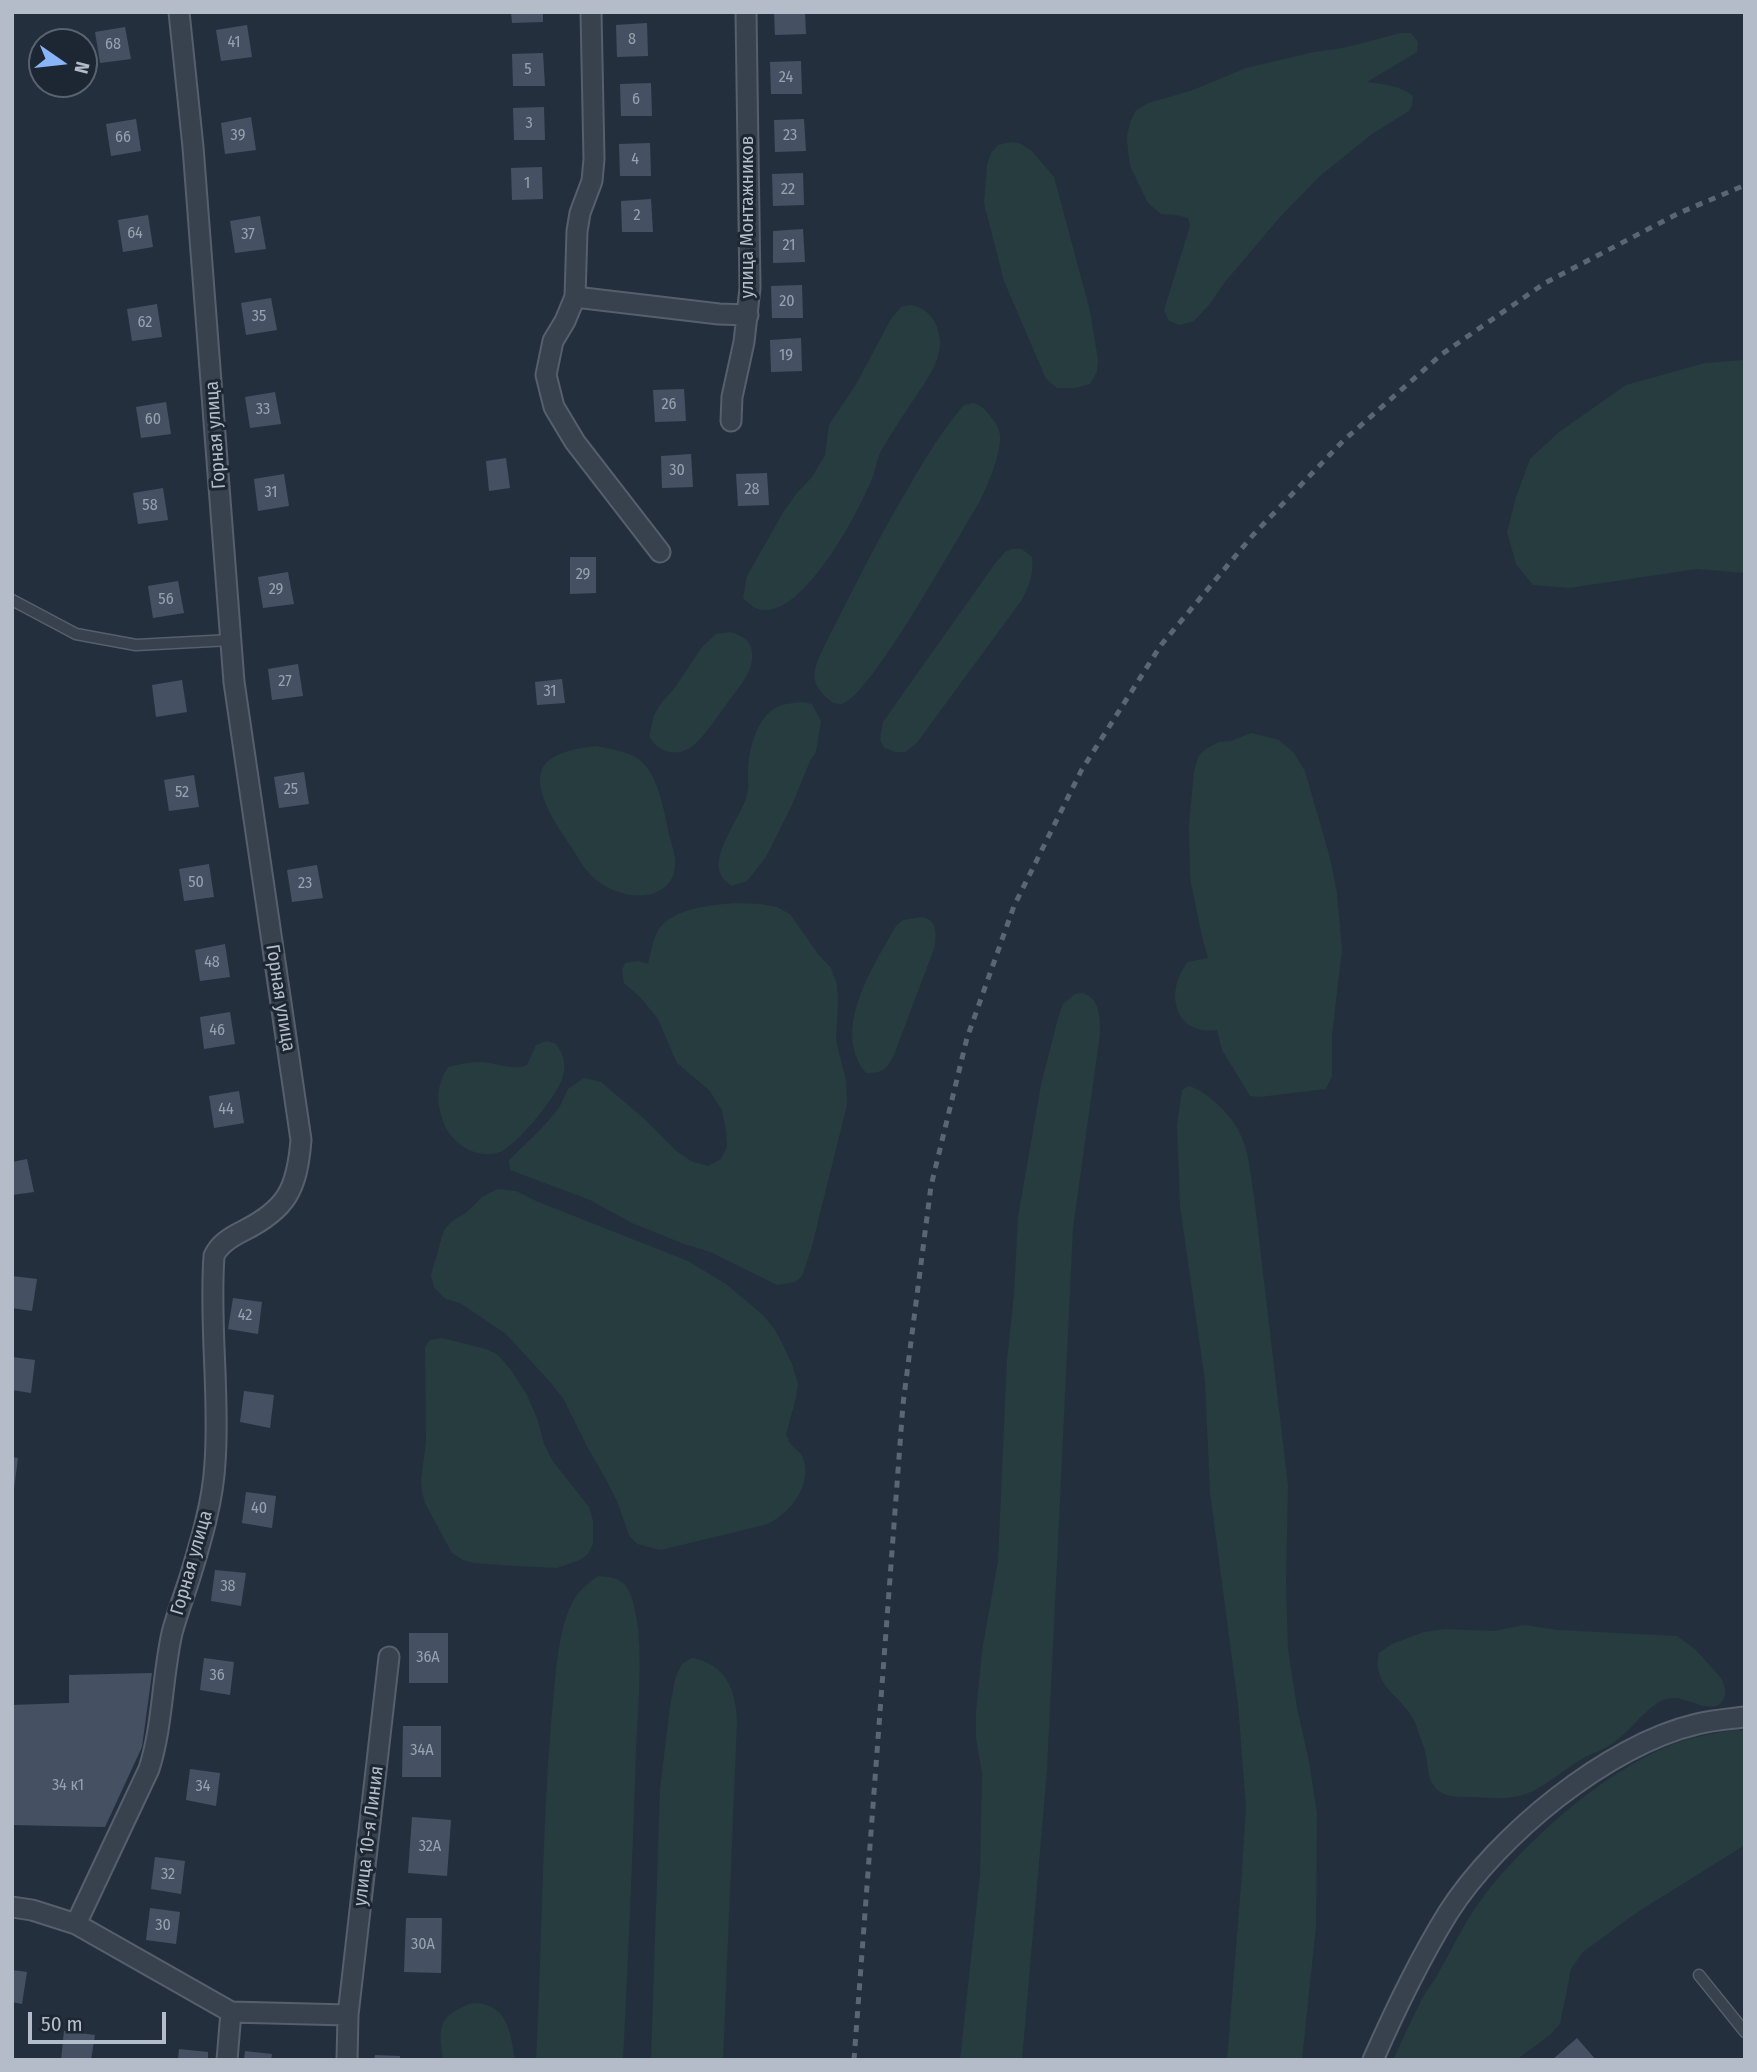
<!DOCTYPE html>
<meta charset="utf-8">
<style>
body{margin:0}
#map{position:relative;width:1757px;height:2072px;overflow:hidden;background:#242f3e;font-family:"Fira Sans Condensed",sans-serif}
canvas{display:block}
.frame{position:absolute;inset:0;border:14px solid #b4bcc9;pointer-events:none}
.north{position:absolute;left:28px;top:28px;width:70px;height:70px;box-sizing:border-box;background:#1d2633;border:2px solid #59626f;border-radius:50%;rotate:104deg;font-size:19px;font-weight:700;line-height:28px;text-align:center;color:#b4bcc9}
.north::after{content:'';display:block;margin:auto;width:24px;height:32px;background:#8ab4f8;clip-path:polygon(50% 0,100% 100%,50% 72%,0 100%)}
.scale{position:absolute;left:28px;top:2012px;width:138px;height:32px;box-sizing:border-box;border:4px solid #b4bcc9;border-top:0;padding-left:9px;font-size:21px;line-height:24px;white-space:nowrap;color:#b4bcc9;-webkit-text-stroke:5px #1d2633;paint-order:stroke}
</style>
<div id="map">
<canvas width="1757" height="2072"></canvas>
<div class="frame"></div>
<div class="north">N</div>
<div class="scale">50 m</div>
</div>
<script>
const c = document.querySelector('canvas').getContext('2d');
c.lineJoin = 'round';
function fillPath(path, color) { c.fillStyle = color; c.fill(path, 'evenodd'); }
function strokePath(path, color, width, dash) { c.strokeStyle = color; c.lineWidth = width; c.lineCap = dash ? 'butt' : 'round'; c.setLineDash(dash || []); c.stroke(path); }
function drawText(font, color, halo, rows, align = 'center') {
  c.font = font + ' "Fira Sans Condensed",sans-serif'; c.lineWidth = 6; c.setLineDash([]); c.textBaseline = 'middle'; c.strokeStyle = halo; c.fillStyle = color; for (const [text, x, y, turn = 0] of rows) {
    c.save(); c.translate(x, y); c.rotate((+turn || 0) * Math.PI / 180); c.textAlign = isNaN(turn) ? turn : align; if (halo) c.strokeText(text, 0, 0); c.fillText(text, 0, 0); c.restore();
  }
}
fillPath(new Path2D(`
 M 1401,33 L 1411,33 L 1418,42 L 1417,52 L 1367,82 C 1383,84 1399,85 1413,96 L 1412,105 L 1409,111 L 1372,134 L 1320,176 L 1280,217 L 1225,282 L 1209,305 L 1194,321 L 1180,325 L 1169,321 L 1164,310 L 1190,226 L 1188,218 L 1176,215 L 1161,214 L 1148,203 L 1131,168 L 1128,152 L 1127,136 L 1130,122 L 1136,110 L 1148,103 L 1193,90 L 1246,68 L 1314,52 L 1343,48 Z
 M 1011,142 L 1019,143 L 1032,151 L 1054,177 L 1090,311 L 1098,360 L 1097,372 L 1090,384 L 1075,388 L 1057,388 L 1046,379 L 1004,281 L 984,203 L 987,165 L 991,153 L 998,145 Z
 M 910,305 C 929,307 940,325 940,343 C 939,365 927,379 916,396 C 904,414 892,432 881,451 C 877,459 876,468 873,476 C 860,510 807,610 766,610 C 756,611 750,604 743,598 L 747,576 L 784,511 L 797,493 L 812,477 L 825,455 L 829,425 L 855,386 L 891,319 L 901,307 Z
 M 1745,360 L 1745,573 L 1697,569 L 1569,588 L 1533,585 L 1516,564 L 1507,532 L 1516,497 L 1530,459 L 1559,432 L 1626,385 L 1705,363 Z
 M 973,403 C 981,405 985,409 990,416 C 995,422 1000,429 1000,436 C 1001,455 988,484 980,501 C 961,531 869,700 841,704 C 831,705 822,694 817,686 C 812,675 816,665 820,655 C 849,597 877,540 910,485 C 926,457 943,429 964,405 Z
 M 1012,549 L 1022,549 L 1032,557 C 1034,575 1029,586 1021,601 L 916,744 L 905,752 L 895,752 L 884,748 L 880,739 L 883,722 L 994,565 L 1005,552 Z
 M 730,632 C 741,635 751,640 752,652 C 755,672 736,690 726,705 C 716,718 707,733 695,744 C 680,758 658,754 649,736 L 654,715 L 662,702 L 674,689 L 702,647 L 716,634 Z
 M 803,702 L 812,704 L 821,721 L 816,752 L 810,761 L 792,805 L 766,857 L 747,881 L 732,886 C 728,883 723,880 721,875 C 710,854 741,817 747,795 C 750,786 747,778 748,769 C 749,749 757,717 777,707 C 784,703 796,703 803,702 Z
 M 1251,733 L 1279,740 L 1294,753 L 1305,771 L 1330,858 L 1337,893 L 1342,950 L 1332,1035 L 1332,1076 L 1326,1089 L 1260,1097 L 1250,1096 L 1222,1050 L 1217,1030 C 1174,1036 1164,991 1188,962 L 1208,958 L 1201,932 L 1190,878 L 1189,825 L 1194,772 L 1198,757 L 1206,749 L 1218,742 L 1231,741 Z
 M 596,746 C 609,749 630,751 641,761 C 659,777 664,811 669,834 C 671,844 676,854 675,865 C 675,876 669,886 659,891 C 640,901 611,893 595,879 C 584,870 578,857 570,845 C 558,827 527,784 546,763 C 558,751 580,748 596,746 Z
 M 736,903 L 760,904 L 777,907 L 790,914 L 818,954 L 831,968 L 837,984 L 838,1000 L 836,1041 L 846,1080 L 847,1105 L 811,1250 L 802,1276 L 795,1282 L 777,1285 L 710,1252 L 684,1244 L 632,1223 L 590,1200 L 510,1170 L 509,1160 L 541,1129 L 559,1108 L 568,1089 L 584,1078 L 601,1082 L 641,1116 L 675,1150 L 691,1161 L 708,1166 L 721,1159 L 727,1147 L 726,1131 L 722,1110 L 709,1090 L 677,1063 L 658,1019 L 641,998 L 624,983 L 622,970 L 625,963 L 638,961 L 648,964 C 651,953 652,942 657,932 C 670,908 712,905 736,903 Z
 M 922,917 C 938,920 936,933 935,946 L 894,1055 C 887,1069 882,1074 866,1073 C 830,1030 874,965 896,926 L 903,920 Z
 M 1083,993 C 1101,1000 1100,1018 1100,1034 L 1073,1228 L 1047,1770 L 1022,2060 L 960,2060 L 980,1875 L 982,1773 L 976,1737 L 976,1713 L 982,1651 L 998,1561 L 1007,1360 L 1014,1295 L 1018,1217 L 1041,1085 L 1058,1018 L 1063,1004 L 1075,994 Z
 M 547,1041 L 556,1044 C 564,1054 567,1067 562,1079 C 556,1097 517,1145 500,1152 C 475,1161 448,1141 442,1118 C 436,1099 437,1084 448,1067 C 460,1064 470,1062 482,1062 C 497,1063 514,1071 527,1065 L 536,1045 Z
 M 1189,1086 C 1201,1090 1208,1096 1217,1104 C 1248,1131 1248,1158 1254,1196 L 1288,1486 L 1286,1583 L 1288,1649 L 1297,1708 L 1309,1761 L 1317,1813 L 1316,1926 L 1302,2060 L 1227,2060 L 1241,1885 L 1246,1807 L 1238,1704 L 1210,1492 L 1205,1381 L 1180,1206 L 1177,1125 L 1182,1090 Z
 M 498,1189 L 516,1191 L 536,1201 L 688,1261 L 726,1284 L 763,1315 L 775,1330 L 782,1343 L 792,1364 L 798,1383 L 796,1398 L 786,1434 C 786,1435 790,1443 791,1444 C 796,1450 802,1452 804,1461 C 812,1486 787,1518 764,1525 L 661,1550 L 637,1544 L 629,1535 L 617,1501 L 608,1483 L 589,1450 L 563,1398 L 551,1383 L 506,1334 L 460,1303 L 446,1299 L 434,1287 L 431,1275 L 444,1230 L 451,1222 L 467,1212 L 482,1197 Z
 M 442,1338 L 486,1349 L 498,1355 L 511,1370 L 527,1395 L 537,1418 L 544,1444 L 552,1460 L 589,1507 L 593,1521 L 593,1544 L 588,1554 L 580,1560 L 557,1568 L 514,1566 L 474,1563 L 463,1560 L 452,1553 L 426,1505 L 422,1493 L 421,1480 L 426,1441 L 425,1347 L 430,1340 Z
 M 598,1576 C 611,1577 623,1578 629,1591 C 646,1627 638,1709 636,1750 C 633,1853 628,1957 623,2060 L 536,2060 C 542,1948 542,1835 551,1723 C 555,1686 556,1636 572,1603 C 578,1591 588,1583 598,1576 Z
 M 1524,1625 L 1558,1630 L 1677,1636 L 1696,1650 L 1721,1678 C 1724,1683 1727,1692 1724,1698 C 1718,1717 1688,1699 1676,1698 C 1669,1698 1661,1700 1656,1704 C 1640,1715 1629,1732 1613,1743 C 1603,1750 1590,1754 1580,1760 C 1563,1770 1543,1788 1526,1794 C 1509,1800 1490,1798 1473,1797 C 1459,1797 1442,1798 1434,1786 C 1427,1776 1428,1766 1426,1755 C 1424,1745 1419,1735 1416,1725 C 1405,1696 1371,1689 1379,1653 L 1392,1644 L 1424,1632 L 1445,1629 L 1494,1631 Z
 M 692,1658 C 726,1664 736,1690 737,1721 L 723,2060 L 651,2060 L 660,1789 L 670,1706 L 676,1676 L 682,1664 Z
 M 1734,1730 L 1745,1731 L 1745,1845 L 1636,1913 L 1583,1952 L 1571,1969 L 1560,2024 L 1550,2035 L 1516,2060 L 1393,2060 C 1403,2039 1412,2018 1423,1997 C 1428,1988 1435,1980 1440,1970 C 1455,1944 1467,1917 1486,1893 C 1532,1835 1611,1765 1682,1741 C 1699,1736 1716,1733 1734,1730 Z
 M 472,2003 C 508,2003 510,2031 515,2060 L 443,2060 C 438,2026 438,2016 472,2003 Z`), '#263c3f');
fillPath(new Path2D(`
 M 511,12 L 543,12 L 543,22 L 512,23 Z
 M 774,12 L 805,12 L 806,34 L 775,35 Z
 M 647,23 L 648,56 L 617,57 L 616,25 Z
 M 247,25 L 252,57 L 221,61 L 216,30 Z
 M 125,27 L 131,59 L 100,63 L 95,32 Z
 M 543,53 L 545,86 L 513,86 L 512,54 Z
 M 801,61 L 802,94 L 771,94 L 770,62 Z
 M 651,83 L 652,116 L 621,116 L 620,84 Z
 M 544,107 L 545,140 L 514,140 L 513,108 Z
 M 251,117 L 256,150 L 225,154 L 221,123 Z
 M 136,119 L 141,151 L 111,156 L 106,124 Z
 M 804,119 L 806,151 L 775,152 L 774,120 Z
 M 650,143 L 651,176 L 620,176 L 619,144 Z
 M 542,167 L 543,199 L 512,200 L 511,168 Z
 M 803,173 L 804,205 L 773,206 L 772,174 Z
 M 651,199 L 653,232 L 622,232 L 621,201 Z
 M 148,215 L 153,247 L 123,252 L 118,220 Z
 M 260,216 L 266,249 L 235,253 L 230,221 Z
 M 803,229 L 805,262 L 773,263 L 773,231 Z
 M 802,285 L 803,318 L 772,318 L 771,286 Z
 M 271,298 L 277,330 L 246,335 L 241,303 Z
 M 157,304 L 162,337 L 132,341 L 127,309 Z
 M 801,338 L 802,371 L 771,372 L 770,340 Z
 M 684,389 L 686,421 L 655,422 L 653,390 Z
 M 275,392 L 281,424 L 250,428 L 245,397 Z
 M 166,402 L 171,434 L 141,438 L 136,407 Z
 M 691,454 L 693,487 L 662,488 L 661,456 Z
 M 506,458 L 510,488 L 489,491 L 486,461 Z
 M 767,473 L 769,505 L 738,506 L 736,474 Z
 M 284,474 L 289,506 L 258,511 L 254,479 Z
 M 163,488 L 168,520 L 138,524 L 133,493 Z
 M 570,557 L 596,557 L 596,593 L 570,594 Z
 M 288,572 L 294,604 L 263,608 L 258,577 Z
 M 178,581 L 184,613 L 153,618 L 148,586 Z
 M 298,664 L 303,696 L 272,700 L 268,669 Z
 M 562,679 L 565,703 L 537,705 L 535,682 Z
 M 182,680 L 187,712 L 156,717 L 152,685 Z
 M 304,772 L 309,804 L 279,808 L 274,777 Z
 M 194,775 L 199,807 L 169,811 L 164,780 Z
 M 209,864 L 214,897 L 184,901 L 179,869 Z
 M 317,865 L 323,898 L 292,902 L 287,870 Z
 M 225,944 L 230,977 L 200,981 L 195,950 Z
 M 230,1012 L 235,1044 L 204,1049 L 200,1017 Z
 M 239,1091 L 244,1123 L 214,1128 L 209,1096 Z
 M 27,1159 L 34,1192 L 12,1195 L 12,1162 Z
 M 12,1276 L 37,1279 L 32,1311 L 12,1308 Z
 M 233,1298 L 262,1302 L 258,1334 L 228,1329 Z
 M 12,1357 L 35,1360 L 31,1393 L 12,1390 Z
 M 244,1391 L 274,1395 L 270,1428 L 240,1422 Z
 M 12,1457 L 18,1458 L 14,1489 L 12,1489 Z
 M 246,1492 L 276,1496 L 272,1528 L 242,1523 Z
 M 215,1570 L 246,1573 L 241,1606 L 211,1601 Z
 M 409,1633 L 448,1633 L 448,1683 L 409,1683 Z
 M 204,1658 L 234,1662 L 230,1695 L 200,1690 Z
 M 152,1673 L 142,1747 L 105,1827 L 12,1825 L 12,1705 L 69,1703 L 69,1675 Z
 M 403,1726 L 441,1726 L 441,1777 L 402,1777 Z
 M 190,1769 L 220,1773 L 216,1806 L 186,1800 Z
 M 412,1817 L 451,1820 L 447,1876 L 408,1873 Z
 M 155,1857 L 185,1861 L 181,1894 L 151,1889 Z
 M 150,1908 L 180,1912 L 176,1944 L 146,1940 Z
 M 406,1918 L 442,1918 L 441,1973 L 404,1972 Z
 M 12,1970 L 27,1972 L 22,2004 L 12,2002 Z
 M 64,2031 L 95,2035 L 91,2060 L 61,2060 Z
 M 1577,2038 L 1596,2060 L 1552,2060 Z
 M 179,2049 L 208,2052 L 208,2060 L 178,2060 Z
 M 245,2051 L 272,2054 L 271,2060 L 244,2060 Z
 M 375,2055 L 400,2056 L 400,2060 L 374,2060 Z`), '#455162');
const lane = new Path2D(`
 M 12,600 L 76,634 L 136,645 L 231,640
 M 1699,1975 L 1745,2032`);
const street = new Path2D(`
 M 591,12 L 594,159 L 592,181 L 580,213 L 577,231 L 575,297 L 565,321 L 553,341 L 546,375 L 554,407 L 575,442 L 660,552
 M 575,297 L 719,314 L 748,315
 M 731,421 L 732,397 L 744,342 L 750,288 L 746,12
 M 12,1907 L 32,1910 L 76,1924 L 231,2012 L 348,2015
 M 76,1924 L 149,1769 C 163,1725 162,1678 172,1633 C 177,1614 184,1596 190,1577 C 201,1541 213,1501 215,1463 C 220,1394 209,1325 214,1256 C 219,1244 231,1237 243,1231 C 287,1209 297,1189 301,1140 L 234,682 L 193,147 L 179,12
 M 227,2060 L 231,2012
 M 347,2060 L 348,2015 L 389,1657
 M 1373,2060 C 1395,2010 1419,1960 1448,1913 C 1497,1836 1607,1745 1697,1724 C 1713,1720 1729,1719 1745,1717`);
strokePath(lane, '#565f6c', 13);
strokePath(street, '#565f6c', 23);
strokePath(lane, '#38414e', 10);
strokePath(street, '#38414e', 19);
strokePath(new Path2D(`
 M 854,2060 L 903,1404 L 931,1186 L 967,1038 L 1014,906 L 1081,771 L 1161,645 L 1253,535 L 1343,441 L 1442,354 L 1545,283 L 1677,214 L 1745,185`), '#5a6575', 5, [7, 7]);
drawText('16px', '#98a1af', null, [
 ["8",632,40],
 ["41",234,43],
 ["68",113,45],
 ["5",528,70],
 ["24",786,78],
 ["6",636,100],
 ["3",529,124],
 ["39",238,136],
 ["23",790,136],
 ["66",123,138],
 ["4",635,160],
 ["1",527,184],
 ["22",788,190],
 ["2",637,216],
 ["64",135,234],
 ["37",248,235],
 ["21",789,246],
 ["20",787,302],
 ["35",259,317],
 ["62",145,323],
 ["19",786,356],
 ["26",669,405],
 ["33",263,410],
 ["60",153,420],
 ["30",677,471],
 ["28",752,490],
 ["31",271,493],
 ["58",150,506],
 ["29",583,575],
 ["29",276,590],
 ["56",166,600],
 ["27",285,682],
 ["31",550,692],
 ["25",291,790],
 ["52",182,793],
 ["50",196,883],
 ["23",305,884],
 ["48",212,963],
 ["46",217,1031],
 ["44",226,1110],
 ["42",245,1316],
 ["40",259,1509],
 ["38",228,1587],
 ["36А",428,1658],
 ["36",217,1676],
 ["34А",422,1751],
 ["34 к1",68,1786],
 ["34",203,1787],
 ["32А",430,1847],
 ["32",168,1875],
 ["30",163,1926],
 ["30А",423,1945]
]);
drawText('19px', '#b4bcc9', '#1d2633', [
 ["улица Монтажников",748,217,-90],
 ["Горная улица",216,435,-94],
 ["Горная улица",280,998,81],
 ["Горная улица",192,1563,-74],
 ["улица 10-я Линия",369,1836,-83]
]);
</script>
